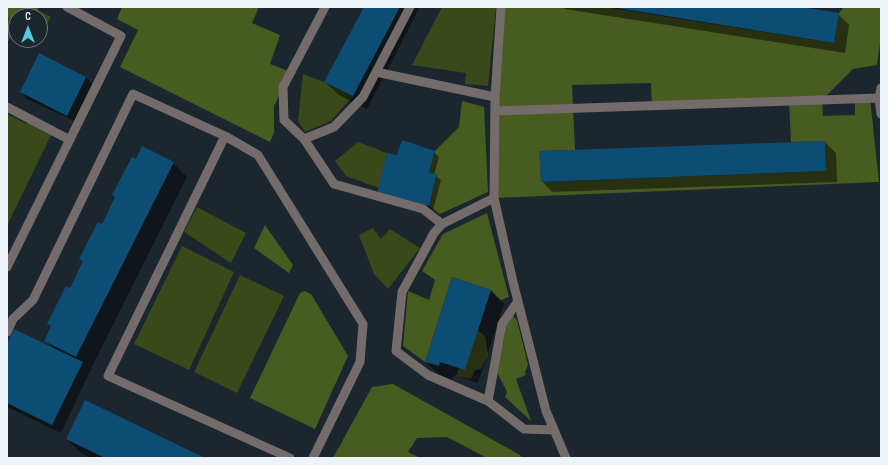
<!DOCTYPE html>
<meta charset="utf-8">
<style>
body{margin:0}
#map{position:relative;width:888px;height:465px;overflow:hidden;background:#1c262e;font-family:"Sofia Sans Condensed",sans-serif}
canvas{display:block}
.frame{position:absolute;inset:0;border:8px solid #edf3f9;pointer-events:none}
.north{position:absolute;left:8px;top:8px;width:40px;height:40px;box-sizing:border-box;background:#1c262e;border:1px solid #70787f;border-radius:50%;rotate:0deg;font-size:11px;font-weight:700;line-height:16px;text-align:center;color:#edf3f9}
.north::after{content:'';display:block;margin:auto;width:14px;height:18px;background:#58c8e4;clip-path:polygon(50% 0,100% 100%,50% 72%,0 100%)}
</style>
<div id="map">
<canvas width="888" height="465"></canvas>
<div class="frame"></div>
<div class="north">С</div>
</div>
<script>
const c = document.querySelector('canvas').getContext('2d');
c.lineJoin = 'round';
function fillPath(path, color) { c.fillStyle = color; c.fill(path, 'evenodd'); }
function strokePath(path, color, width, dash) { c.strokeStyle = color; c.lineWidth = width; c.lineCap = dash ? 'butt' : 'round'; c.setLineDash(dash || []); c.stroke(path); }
fillPath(new Path2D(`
 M 442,7 L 496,7 L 488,86 L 465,84 L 466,73 L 412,65 Z
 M 38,10 L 51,17 L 40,35 L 40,16 L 35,16 Z
 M 7,17 L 16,21 L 16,34 L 13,32 L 7,44 Z
 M 303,74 L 324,82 L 353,96 L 331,121 L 305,132 L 298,121 Z
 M 7,114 L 27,124 L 29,119 L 53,131 L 7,226 Z
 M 358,142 L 387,153 L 379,188 L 346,176 L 335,161 Z
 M 197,207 L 246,233 L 231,263 L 184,232 Z
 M 373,228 L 381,239 L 390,229 L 420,248 L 388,289 L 374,274 L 359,235 Z
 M 182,246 L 234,272 L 189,370 L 134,344 Z
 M 240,275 L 284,296 L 237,393 L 194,372 Z`), '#394919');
fillPath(new Path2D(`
 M 7,7 L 38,7 L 38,10 L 35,16 L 16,16 L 16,21 L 7,17 Z
 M 122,7 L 259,7 L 252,23 L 280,35 L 270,64 L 291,72 L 274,106 L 274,133 L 270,142 L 120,67 L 138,30 L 117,19 Z
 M 501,7 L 605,7 L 834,43 L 839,13 L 844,7 L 881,7 L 881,36 L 877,65 L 853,69 L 822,100 L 823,116 L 855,115 L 855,99 L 870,98 L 879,182 L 494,198 ZM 651,83 L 652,106 L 789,101 L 791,142 L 825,141 L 826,171 L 541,182 L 540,151 L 575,150 L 572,85 Z
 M 462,101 L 484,107 L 488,192 L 440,214 L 429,206 L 437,175 L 429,173 L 435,151 L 459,127 Z
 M 487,213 L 509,297 L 501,300 L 491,290 L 452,277 L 425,362 L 403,346 L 408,291 L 429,300 L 435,280 L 422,271 L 443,234 Z
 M 265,225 L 293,265 L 289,273 L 254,248 Z
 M 305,291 L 311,294 L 348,356 L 315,429 L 250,398 L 300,293 Z
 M 512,315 L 517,320 L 528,365 L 525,372 L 526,375 L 516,379 L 531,421 L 505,397 L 507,392 L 497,372 L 505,334 L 505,326 Z
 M 477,330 L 485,336 L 488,354 L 481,369 L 475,370 L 471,379 L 456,376 L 459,368 L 465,370 Z
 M 393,384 L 520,455 L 522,458 L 487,458 L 447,437 L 417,438 L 408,452 L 420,458 L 333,458 L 372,387 Z`), '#495c20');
fillPath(new Path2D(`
 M 365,7 L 420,7 L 367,109 L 339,95 L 325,82 Z
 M 563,7 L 794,7 L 838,14 L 849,25 L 845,53 L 565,9 Z
 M 86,77 L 92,84 L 74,121 L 27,99 L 21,92 Z
 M 825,142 L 836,153 L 837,182 L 552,192 L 542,181 Z
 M 434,152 L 439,157 L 434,175 L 441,180 L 433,210 L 383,197 L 398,156 Z
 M 136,160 L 173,163 L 187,177 L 90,371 L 61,433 L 7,407 L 7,345 L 53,348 L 45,340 L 52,327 L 48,324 L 70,289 L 84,262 L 81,259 L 102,226 Z
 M 490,291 L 504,304 L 478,383 L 454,375 L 452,379 L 439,375 L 426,362 Z
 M 67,439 L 203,458 L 91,458 L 81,453 Z`), '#0007');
fillPath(new Path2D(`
 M 364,7 L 400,7 L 353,96 L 324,82 Z
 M 611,7 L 801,7 L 839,13 L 834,43 Z
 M 39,53 L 86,77 L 67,116 L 20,92 Z
 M 402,140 L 435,151 L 429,173 L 437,174 L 429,206 L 377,193 L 387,153 L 397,155 Z
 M 825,141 L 826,171 L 541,182 L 539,151 Z
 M 142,146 L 174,162 L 76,357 L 44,341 L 51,326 L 47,324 L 66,286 L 70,288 L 83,261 L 79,259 L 98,222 L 102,224 L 115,197 L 112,195 L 132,157 L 136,159 Z
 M 452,277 L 491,290 L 465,370 L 440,362 L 439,366 L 425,362 Z
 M 14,329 L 83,362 L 52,425 L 7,403 L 7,343 Z
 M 85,400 L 205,458 L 105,458 L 66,439 Z`), '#0d4d74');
strokePath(new Path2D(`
 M 325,7 L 283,87 L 284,120 L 304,139 L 334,127 L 363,97 L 376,72 L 495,97
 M 501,7 L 495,97 L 494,198 L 513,282 L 546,411 L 566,458
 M 376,72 L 410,7
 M 881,88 L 879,98 L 881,114
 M 7,107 L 70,140
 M 495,111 L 879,98
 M 225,136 L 258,155 L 363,324 L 360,362 L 313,458
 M 304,139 L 334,184 L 423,209 L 442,224
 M 494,198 L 442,224 L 434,233 L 402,292 L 396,351 L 428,375 L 488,401 L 524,429 L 554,430
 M 7,267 L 121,36 L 67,7
 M 7,332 L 13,319 L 33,300 L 133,94 L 225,136 L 108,376 L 290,458
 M 488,401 L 502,324 L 518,301`), '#736c6b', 9);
</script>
